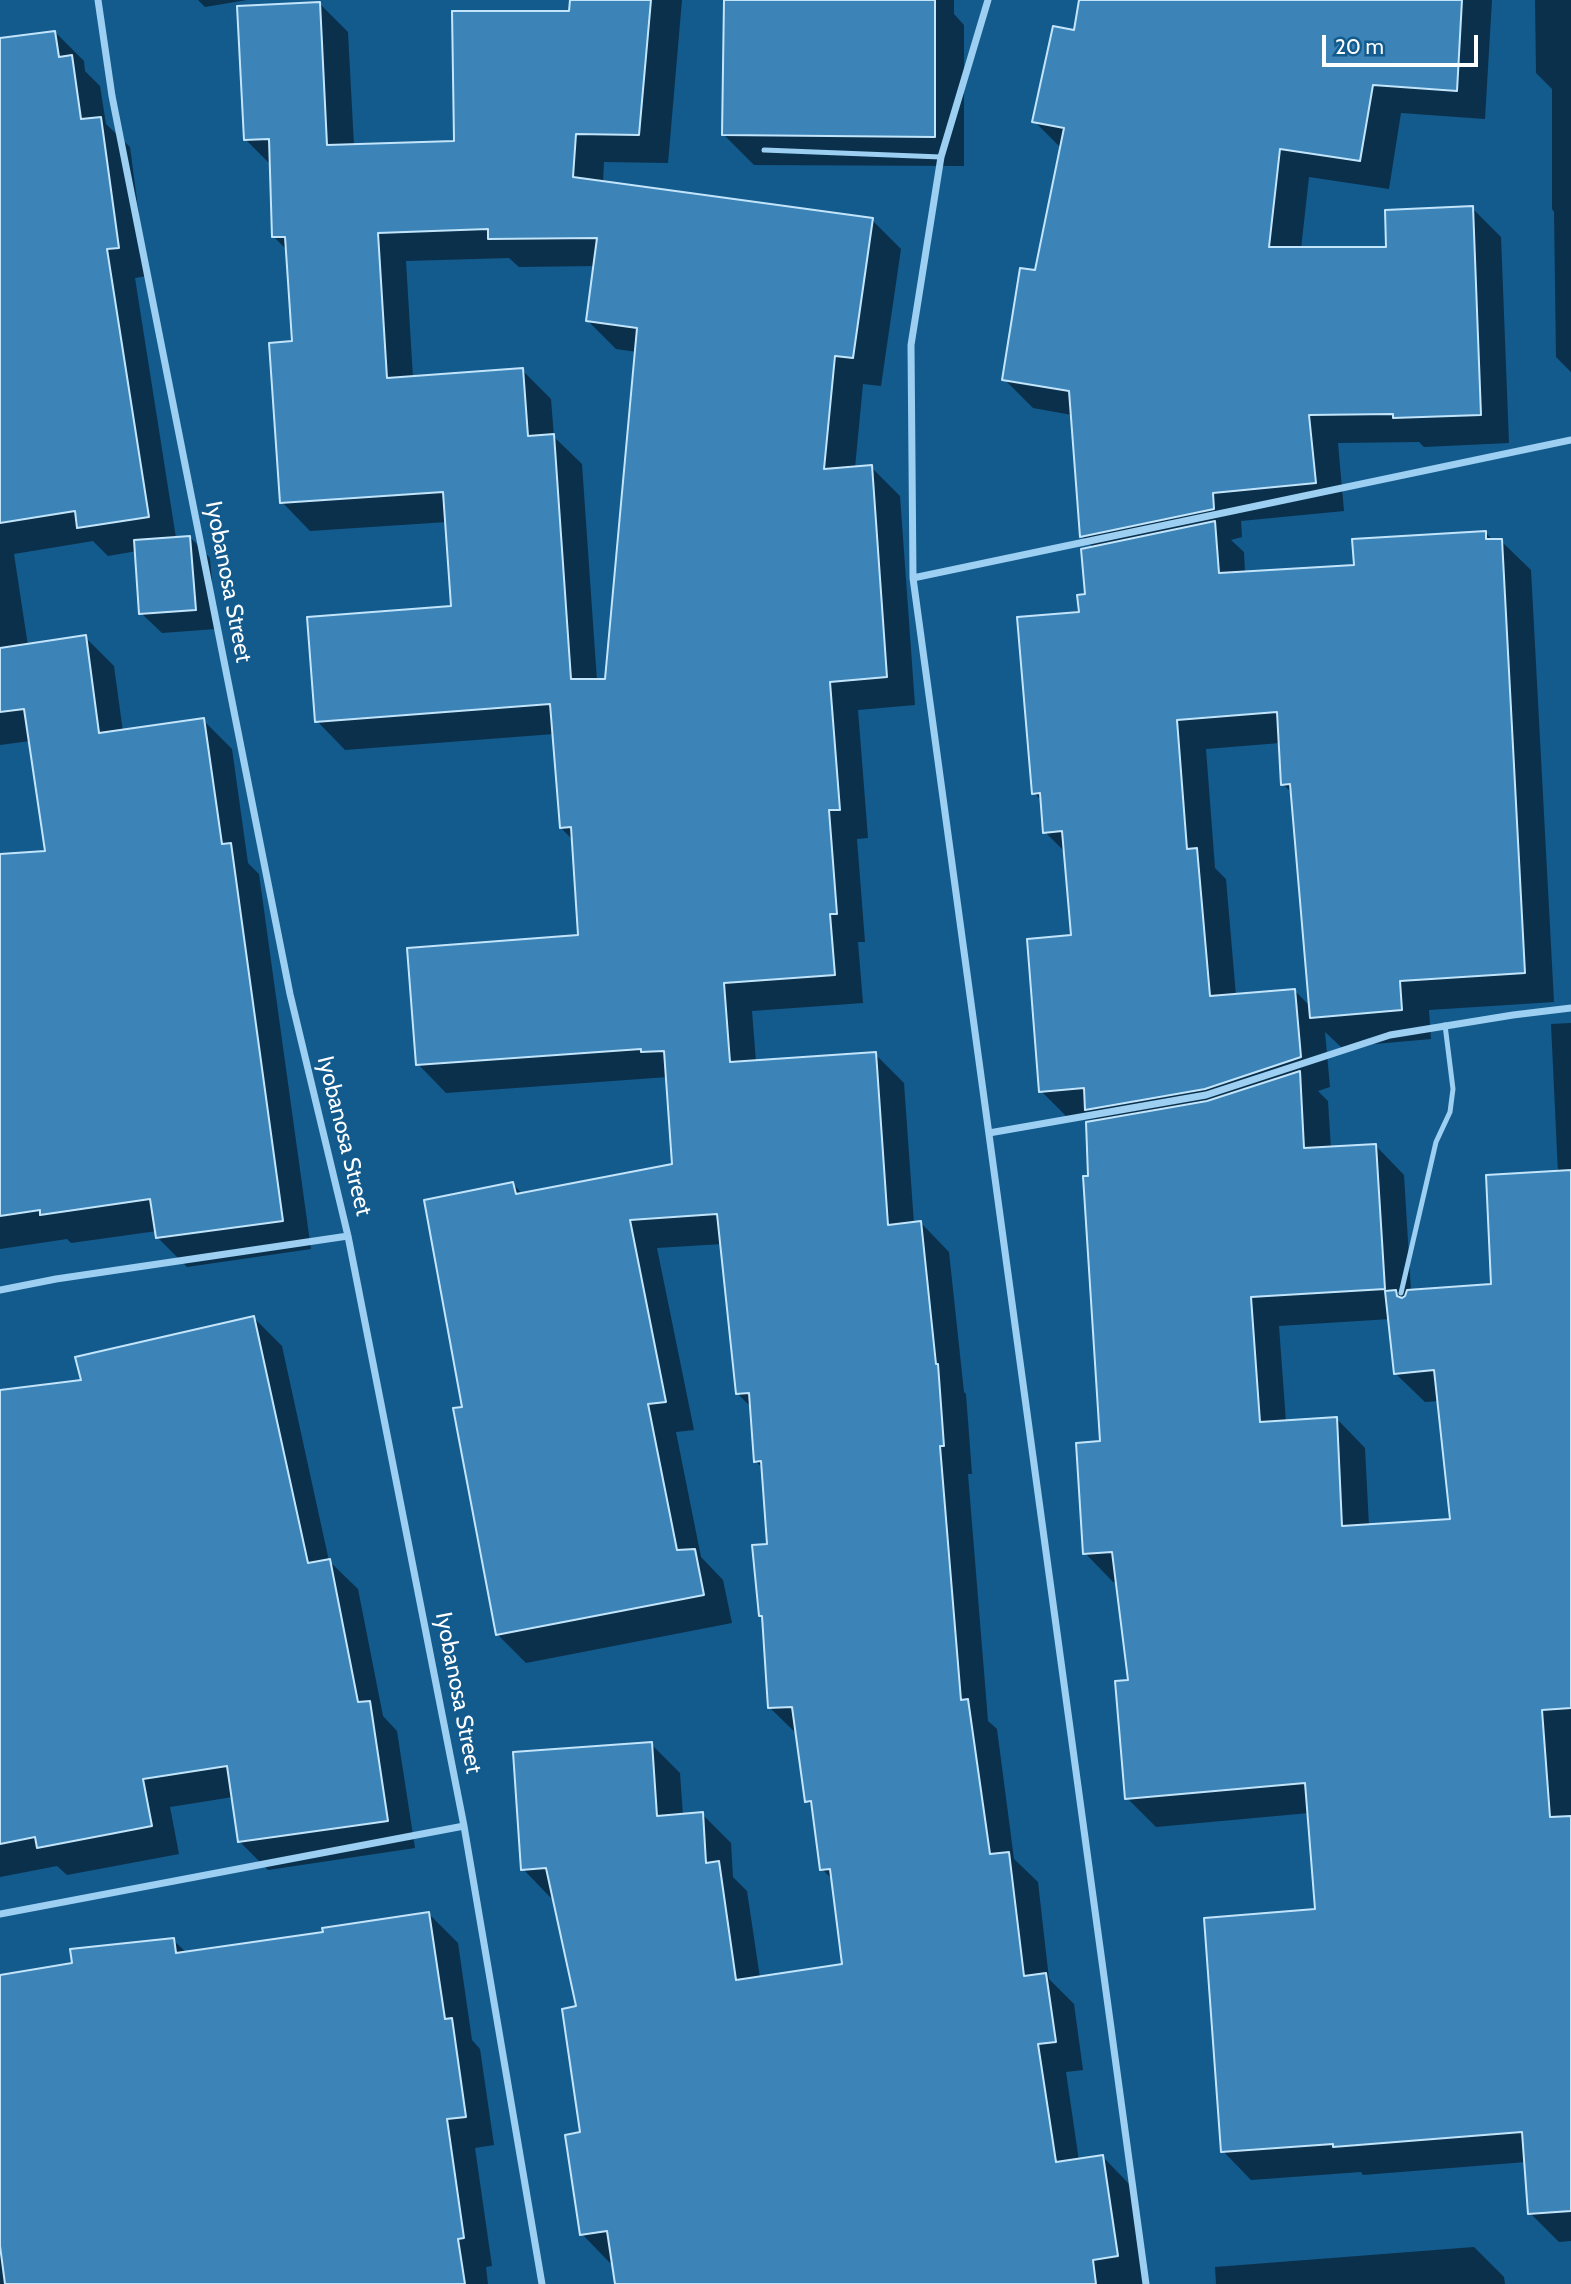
<!DOCTYPE html>
<style>
body{margin:0}
#map{position:relative;width:1571px;height:2284px;overflow:hidden;background:#135a8d;font-family:Cabin,sans-serif}
canvas{display:block}
.scale{position:absolute;left:1322px;top:35px;width:156px;height:32px;box-sizing:border-box;border:4px solid #fff;border-top:0;padding-left:9px;font-size:21px;line-height:24px;white-space:nowrap;color:#fff;-webkit-text-stroke:5px #135a8d;paint-order:stroke}
</style>
<div id="map">
<canvas width="1571" height="2284"></canvas>
<div class="scale">20 m</div>
</div>
<script>
const c = document.querySelector('canvas').getContext('2d');
c.lineJoin = 'round';
function fillPath(path, color) { c.fillStyle = color; c.fill(path, 'evenodd'); }
function strokePath(path, color, width, dash) { c.strokeStyle = color; c.lineWidth = width; c.lineCap = dash ? 'butt' : 'round'; c.setLineDash(dash || []); c.stroke(path); }
function drawText(font, color, halo, rows, align = 'center') {
  c.font = font + ' Cabin,sans-serif'; c.lineWidth = 5; c.setLineDash([]); c.textBaseline = 'middle'; c.strokeStyle = halo; c.fillStyle = color; for (const [text, x, y, turn = 0] of rows) {
    c.save(); c.translate(x, y); c.rotate((+turn || 0) * Math.PI / 180); c.textAlign = isNaN(turn) ? turn : align; if (halo) c.strokeText(text, 0, 0); c.fillText(text, 0, 0); c.restore();
  }
}
fillPath(new Path2D(`
 M 198,0 L 247,0 L 205,7 Z
 M 572,0 L 682,0 L 668,163 L 604,162 L 603,182 L 872,220 L 901,249 L 881,386 L 863,384 L 855,468 L 871,467 L 900,496 L 915,705 L 858,710 L 868,838 L 857,839 L 865,942 L 858,942 L 863,1003 L 752,1011 L 756,1062 L 875,1054 L 904,1083 L 914,1224 L 921,1223 L 949,1252 L 964,1392 L 966,1394 L 972,1474 L 968,1474 L 988,1721 L 997,1729 L 1014,1859 L 1038,1882 L 1049,1979 L 1074,2004 L 1083,2070 L 1066,2072 L 1079,2161 L 1103,2157 L 1131,2186 L 1146,2284 L 616,2284 L 613,2262 L 610,2263 L 582,2234 L 582,2134 L 578,2008 L 554,1898 L 551,1898 L 523,1869 L 651,1744 L 680,1773 L 683,1816 L 702,1814 L 731,1843 L 733,1877 L 747,1891 L 760,1978 L 844,1966 L 834,1881 L 822,1869 L 814,1808 L 807,1801 L 798,1735 L 770,1708 L 764,1618 L 761,1615 L 769,1545 L 764,1469 L 755,1461 L 752,1408 L 738,1394 L 722,1244 L 657,1248 L 694,1430 L 676,1432 L 701,1557 L 723,1580 L 732,1623 L 526,1663 L 497,1634 L 464,1408 L 513,1184 L 523,1195 L 674,1166 L 668,1077 L 446,1093 L 418,1064 L 580,937 L 573,840 L 561,828 L 554,734 L 345,750 L 317,721 L 453,608 L 447,522 L 310,531 L 282,502 L 294,343 L 287,250 L 273,236 L 271,165 L 246,140 L 319,3 L 348,32 L 354,146 L 456,142 L 571,12 ZM 509,258 L 519,267 L 595,266 L 587,320 L 616,349 L 637,352 L 606,681 L 597,681 L 582,464 L 554,437 L 551,399 L 522,370 L 413,378 L 406,261 Z
 M 725,0 L 954,0 L 954,14 L 964,25 L 964,166 L 754,165 L 724,135 Z
 M 1080,0 L 1492,0 L 1485,119 L 1401,113 L 1389,189 L 1309,177 L 1301,249 L 1388,249 L 1472,208 L 1501,237 L 1509,443 L 1424,447 L 1419,442 L 1338,443 L 1344,511 L 1241,521 L 1242,537 L 1231,540 L 1244,552 L 1245,573 L 1356,567 L 1485,532 L 1494,541 L 1501,541 L 1531,570 L 1554,1002 L 1429,1010 L 1431,1039 L 1341,1047 L 1325,1032 L 1330,1087 L 1318,1091 L 1328,1101 L 1331,1149 L 1376,1146 L 1404,1175 L 1411,1291 L 1493,1285 L 1558,1173 L 1551,1024 L 1571,1023 L 1571,2241 L 1559,2242 L 1530,2213 L 1526,2162 L 1363,2175 L 1361,2172 L 1251,2180 L 1223,2151 L 1317,1911 L 1309,1813 L 1156,1827 L 1127,1798 L 1129,1682 L 1117,1582 L 1113,1582 L 1085,1553 L 1102,1443 L 1090,1178 L 1100,1122 L 1097,1119 L 1071,1121 L 1041,1091 L 1073,937 L 1066,853 L 1045,832 L 1042,801 L 1034,793 L 1087,596 L 1094,548 L 1082,536 L 1072,415 L 1033,408 L 1004,379 L 1037,272 L 1062,149 L 1034,121 L 1075,32 ZM 1280,743 L 1283,784 L 1293,794 L 1310,1006 L 1295,991 L 1236,996 L 1226,879 L 1215,868 L 1206,749 ZM 1390,1319 L 1396,1374 L 1425,1402 L 1439,1401 L 1451,1521 L 1369,1526 L 1365,1448 L 1337,1419 L 1286,1422 L 1279,1326 Z
 M 1535,0 L 1571,0 L 1571,372 L 1556,357 L 1554,212 L 1552,209 L 1552,89 L 1536,73 Z
 M 55,32 L 84,61 L 85,71 L 100,86 L 106,124 L 130,147 L 147,276 L 135,278 L 176,538 L 190,537 L 210,558 L 216,629 L 162,633 L 141,613 L 137,551 L 108,556 L 93,541 L 14,554 L 28,646 L 85,637 L 114,666 L 123,732 L 203,720 L 232,749 L 248,863 L 259,874 L 311,1249 L 187,1267 L 158,1238 L 157,1231 L 71,1243 L 67,1239 L 0,1249 L 0,977 L 67,994 L 30,741 L 0,745 L 0,40 Z
 M 254,1318 L 282,1346 L 329,1561 L 358,1589 L 383,1716 L 397,1731 L 415,1848 L 268,1870 L 240,1842 L 233,1797 L 170,1807 L 179,1854 L 67,1875 L 57,1866 L 0,1877 L 0,1392 L 83,1382 Z
 M 429,1914 L 458,1943 L 472,2040 L 480,2049 L 494,2145 L 475,2148 L 492,2266 L 486,2267 L 488,2284 L 0,2284 L 0,1977 L 74,1964 L 173,1940 L 187,1953 L 325,1933 Z
 M 1474,2247 L 1504,2277 L 1505,2284 L 1216,2284 L 1215,2267 Z`), '#0007');
const building = new Path2D(`
 M 570,0 L 651,0 L 639,135 L 576,134 L 573,177 L 873,218 L 853,358 L 835,356 L 824,469 L 872,465 L 887,677 L 830,682 L 840,810 L 829,810 L 837,914 L 830,914 L 835,975 L 724,983 L 730,1062 L 876,1052 L 888,1225 L 921,1221 L 936,1364 L 938,1364 L 944,1446 L 940,1446 L 961,1700 L 968,1699 L 990,1854 L 1009,1852 L 1024,1976 L 1046,1973 L 1056,2042 L 1038,2044 L 1056,2162 L 1103,2155 L 1118,2256 L 1093,2260 L 1096,2284 L 615,2284 L 607,2231 L 580,2235 L 565,2135 L 580,2132 L 562,2009 L 576,2006 L 546,1868 L 521,1870 L 513,1752 L 652,1742 L 657,1816 L 703,1812 L 706,1863 L 719,1861 L 736,1980 L 842,1964 L 830,1869 L 820,1870 L 811,1801 L 805,1802 L 792,1707 L 768,1708 L 762,1616 L 759,1616 L 752,1545 L 767,1544 L 761,1461 L 754,1462 L 749,1393 L 736,1394 L 717,1214 L 630,1220 L 666,1402 L 648,1404 L 677,1550 L 695,1549 L 704,1595 L 496,1635 L 453,1408 L 462,1407 L 424,1200 L 513,1182 L 516,1194 L 672,1164 L 664,1051 L 641,1052 L 641,1049 L 416,1065 L 407,948 L 578,935 L 571,827 L 560,828 L 550,704 L 315,722 L 307,617 L 451,606 L 443,492 L 280,503 L 269,343 L 292,341 L 285,237 L 272,237 L 269,139 L 244,140 L 237,6 L 320,2 L 327,145 L 454,141 L 452,11 L 569,11 ZM 488,229 L 488,239 L 597,238 L 586,321 L 637,328 L 605,679 L 571,679 L 554,434 L 528,436 L 523,368 L 387,378 L 378,233 Z
 M 724,0 L 935,0 L 935,137 L 722,135 Z
 M 1079,0 L 1462,0 L 1457,91 L 1373,85 L 1360,161 L 1280,149 L 1269,247 L 1386,247 L 1385,210 L 1473,206 L 1481,415 L 1393,418 L 1393,414 L 1309,415 L 1316,483 L 1213,493 L 1214,509 L 1080,537 L 1069,391 L 1002,380 L 1020,268 L 1035,270 L 1064,128 L 1032,122 L 1053,26 L 1074,30 Z
 M 55,31 L 59,57 L 72,55 L 81,119 L 101,117 L 119,248 L 107,249 L 149,517 L 77,528 L 75,511 L 0,523 L 0,38 Z
 M 1215,521 L 1219,573 L 1354,565 L 1352,539 L 1486,531 L 1486,539 L 1502,539 L 1525,973 L 1400,981 L 1402,1010 L 1310,1018 L 1290,784 L 1281,785 L 1277,712 L 1177,720 L 1187,849 L 1197,848 L 1210,996 L 1295,989 L 1301,1057 L 1205,1089 L 1085,1110 L 1084,1088 L 1039,1092 L 1027,939 L 1071,935 L 1062,831 L 1043,833 L 1040,793 L 1032,794 L 1017,617 L 1079,612 L 1077,595 L 1085,594 L 1081,549 Z
 M 190,536 L 196,610 L 139,614 L 134,540 Z
 M 86,635 L 99,733 L 204,718 L 222,844 L 231,843 L 283,1221 L 156,1238 L 150,1199 L 40,1215 L 40,1210 L 0,1216 L 0,854 L 45,851 L 24,709 L 0,712 L 0,648 Z
 M 1300,1071 L 1304,1148 L 1376,1144 L 1385,1289 L 1251,1297 L 1260,1422 L 1337,1417 L 1342,1526 L 1450,1519 L 1434,1370 L 1394,1374 L 1385,1291 L 1396,1290 L 1397,1296 L 1402,1298 L 1405,1296 L 1407,1290 L 1491,1284 L 1486,1175 L 1571,1170 L 1571,1708 L 1542,1710 L 1550,1817 L 1571,1816 L 1571,2211 L 1528,2214 L 1522,2132 L 1333,2147 L 1333,2144 L 1221,2152 L 1204,1918 L 1315,1909 L 1305,1783 L 1125,1799 L 1115,1681 L 1128,1680 L 1112,1552 L 1083,1554 L 1076,1443 L 1100,1441 L 1083,1176 L 1088,1176 L 1086,1122 L 1207,1101 Z
 M 254,1316 L 308,1563 L 330,1559 L 358,1702 L 370,1701 L 388,1821 L 238,1842 L 227,1766 L 143,1779 L 152,1826 L 37,1848 L 35,1837 L 0,1844 L 0,1390 L 81,1380 L 75,1357 Z
 M 429,1912 L 445,2019 L 452,2018 L 466,2117 L 447,2119 L 464,2238 L 458,2239 L 465,2284 L 5,2284 L 0,2246 L 0,1975 L 72,1963 L 70,1949 L 174,1938 L 176,1953 L 323,1932 L 322,1928 Z`);
fillPath(building, '#3c84b7');
strokePath(building, '#c3e5fc', 2);
strokePath(new Path2D(`
 M 764,150 L 941,157
 M 1401,1293 L 1436,1142 L 1450,1112 L 1453,1089 L 1445,1025`), '#9ccff1', 5);
strokePath(new Path2D(`
 M 98,0 L 112,96 L 290,994 L 348,1236 L 464,1826 L 542,2284
 M 988,0 L 941,157 L 911,345 L 913,578 L 1146,2284
 M 913,578 L 1571,440
 M 989,1133 L 1206,1095 L 1390,1035 L 1513,1015 L 1571,1008
 M 0,1290 L 56,1279 L 348,1236
 M 0,1914 L 464,1826`), '#9ccff1', 7);
drawText('23px', '#fff', '#135a8d', [
 ["Iyobanosa Street",228,582,79],
 ["Iyobanosa Street",344,1136,76],
 ["Iyobanosa Street",458,1693,79]
]);
</script>
